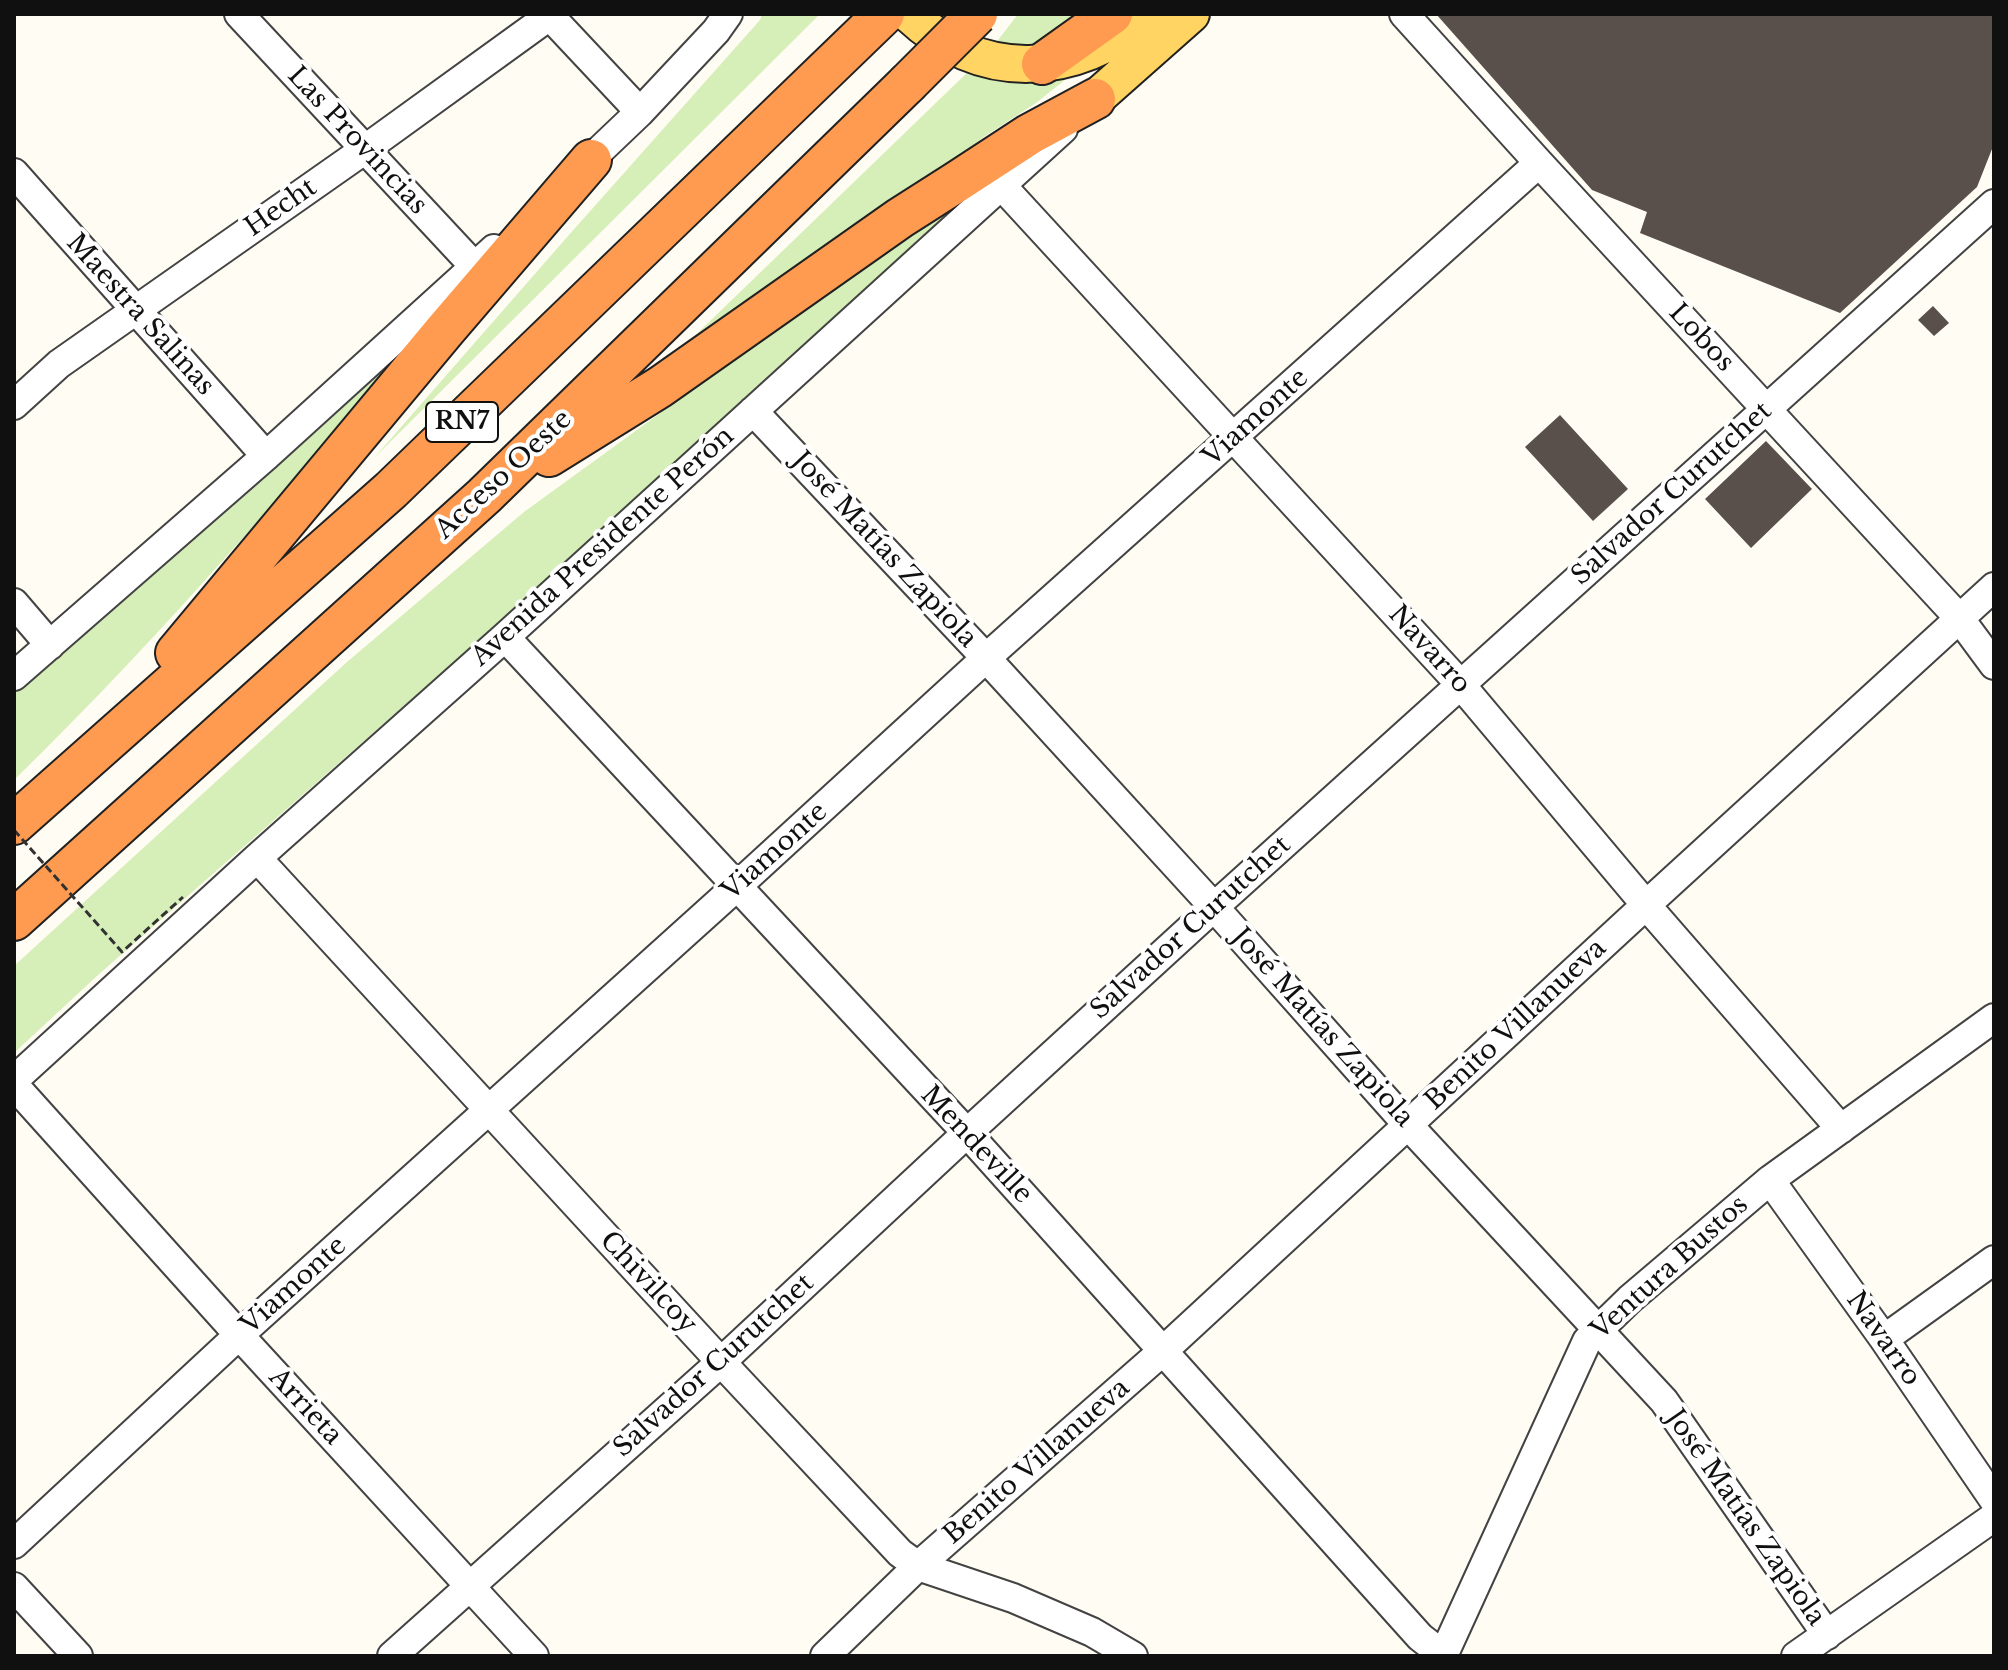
<!DOCTYPE html>
<meta charset="utf-8">
<style>
body{margin:0}
#map{position:relative;width:2008px;height:1670px;overflow:hidden;background:#fffcf3;font-family:"Libre Baskerville",serif}
canvas{display:block}
.frame{position:absolute;inset:0;border:16px solid #101010;pointer-events:none}
</style>
<div id="map">
<canvas width="2008" height="1670"></canvas>
<div class="frame"></div>
</div>
<script>
const c = document.querySelector('canvas').getContext('2d');
c.lineJoin = 'round';
function fillPath(path, color) { c.fillStyle = color; c.fill(path, 'evenodd'); }
function strokePath(path, color, width, dash) { c.strokeStyle = color; c.lineWidth = width; c.lineCap = dash ? 'butt' : 'round'; c.setLineDash(dash || []); c.stroke(path); }
function drawText(font, color, halo, rows, align = 'center') {
  c.font = font + ' "Libre Baskerville",serif'; c.lineWidth = 8; c.setLineDash([]); c.textBaseline = 'middle'; c.strokeStyle = halo; c.fillStyle = color; for (const [text, x, y, turn = 0] of rows) {
    c.save(); c.translate(x, y); c.rotate((+turn || 0) * Math.PI / 180); c.textAlign = isNaN(turn) ? turn : align; if (halo) c.strokeText(text, 0, 0); c.fillText(text, 0, 0); c.restore();
  }
}
fillPath(new Path2D(`
 M 762,14 L 820,14 L 374,458 L 568,236 L 760,20 Z
 M 1018,14 L 1088,14 L 1032,46 L 992,48 Z
 M 1092,64 L 1066,79 L 1036,103 L 985,136 L 927,181 L 650,379 L 972,68 Z
 M 967,200 L 590,542 L 98,975 L 14,1053 L 14,966 L 347,662 L 524,512 L 952,201 Z
 M 446,301 C 308,465 168,630 14,780 L 14,686 Z`), '#d6eeb8');
fillPath(new Path2D(`
 M 1436,14 L 1994,14 L 1994,144 L 1977,187 L 1840,313 L 1640,233 L 1647,212 L 1592,190 Z
 M 1933,306 L 1949,323 L 1934,336 L 1918,320 Z
 M 1560,415 L 1628,489 L 1593,521 L 1525,447 Z
 M 1766,441 L 1812,489 L 1751,548 L 1705,499 Z`), '#5a504b');
const minor = new Path2D(`
 M 239,14 L 475,267
 M 548,14 L 640,112
 M 1404,14 L 1539,163 L 1960,619 L 1994,665
 M 577,172 L 640,112 L 716,31 L 728,14
 M 14,173 L 266,456
 M 1001,185 L 1461,685 L 1646,905 L 1841,1129
 M 14,405 L 59,364 L 364,150 L 552,14
 M 753,411 L 986,658 L 1214,907 L 1408,1125 L 1664,1401 L 1827,1635
 M 14,603 L 50,645
 M 505,637 L 967,1133 L 1420,1637 L 1443,1655
 M 14,676 L 266,456 L 494,249
 M 257,858 L 721,1362 L 900,1553 L 918,1566 L 1013,1598 L 1092,1632 L 1133,1656
 M 14,1080 L 257,858 L 505,637 L 1063,129
 M 14,1085 L 239,1335 L 534,1656
 M 1770,1180 L 1884,1339 L 1994,1500
 M 1884,1339 L 1994,1260
 M 14,1544 L 239,1335 L 736,887 L 986,658 L 1539,163
 M 14,1587 L 78,1656
 M 392,1656 L 721,1362 L 967,1133 L 1214,907 L 1994,204
 M 825,1656 L 918,1566 L 1164,1350 L 1646,905 L 1994,587
 M 1443,1656 L 1587,1341 L 1630,1299 L 1770,1180 L 1994,1018
 M 1796,1656 L 1994,1517`);
const major = new Path2D(`
 M 909,14 C 984,84 1074,77 1151,14
 M 1095,99 L 1191,14`);
const highway = new Path2D(`
 M 1042,64 L 1112,14
 M 549,456 L 660,387 L 900,218 L 958,181 L 1030,134 L 1095,99
 M 176,653 L 446,329 L 591,160
 M 14,824 L 391,490 L 884,14
 M 14,920 L 484,496 L 907,84`);
strokePath(minor, '#434343', 32);
strokePath(major, '#212121', 40);
strokePath(highway, '#212121', 44);
strokePath(minor, '#fff', 28);
strokePath(major, '#ffd463', 36);
strokePath(highway, '#ff9b51', 40);
const highwayBridge = new Path2D(`
 M 907,84 L 977,14`);
strokePath(highwayBridge, '#212121', 44, []);
strokePath(new Path2D(`
 M 14,830 L 122,952 L 183,897`), '#323232', 3, [8, 4]);
strokePath(highwayBridge, '#ff9b51', 40);
for (const [x, y, w] of [
 [462,422,72]
]) { const box = new Path2D(); box.roundRect(x - w / 2, y - 20, w, 40, 6); c.fillStyle = '#fff'; c.fill(box); strokePath(box, '#101010', 2); }
drawText('bold 24px', '#101010', null, [
 ["RN7",462,422]
]);
drawText('26px', '#101010', '#fff', [
 ["Las Provincias",357,141,47],
 ["Hecht",281,208,-35],
 ["Maestra Salinas",140,315,48],
 ["Lobos",1701,338,47],
 ["Viamonte",1256,418,-42],
 ["Acceso Oeste",504,475,-43],
 ["Salvador Curutchet",1672,494,-42],
 ["Avenida Presidente Perón",603,547,-42],
 ["José Matías Zapiola",884,550,47],
 ["Navarro",1429,650,48],
 ["Viamonte",775,852,-42],
 ["Salvador Curutchet",1191,928,-42],
 ["Benito Villanueva",1516,1025,-43],
 ["José Matías Zapiola",1322,1028,48],
 ["Mendeville",976,1145,47],
 ["Ventura Bustos",1670,1268,-42],
 ["Chivilcoy",648,1283,47],
 ["Viamonte",294,1286,-42],
 ["Navarro",1883,1339,55],
 ["Salvador Curutchet",714,1366,-42],
 ["Arrieta",305,1407,47],
 ["Benito Villanueva",1037,1462,-41],
 ["José Matías Zapiola",1745,1518,55]
]);
</script>
